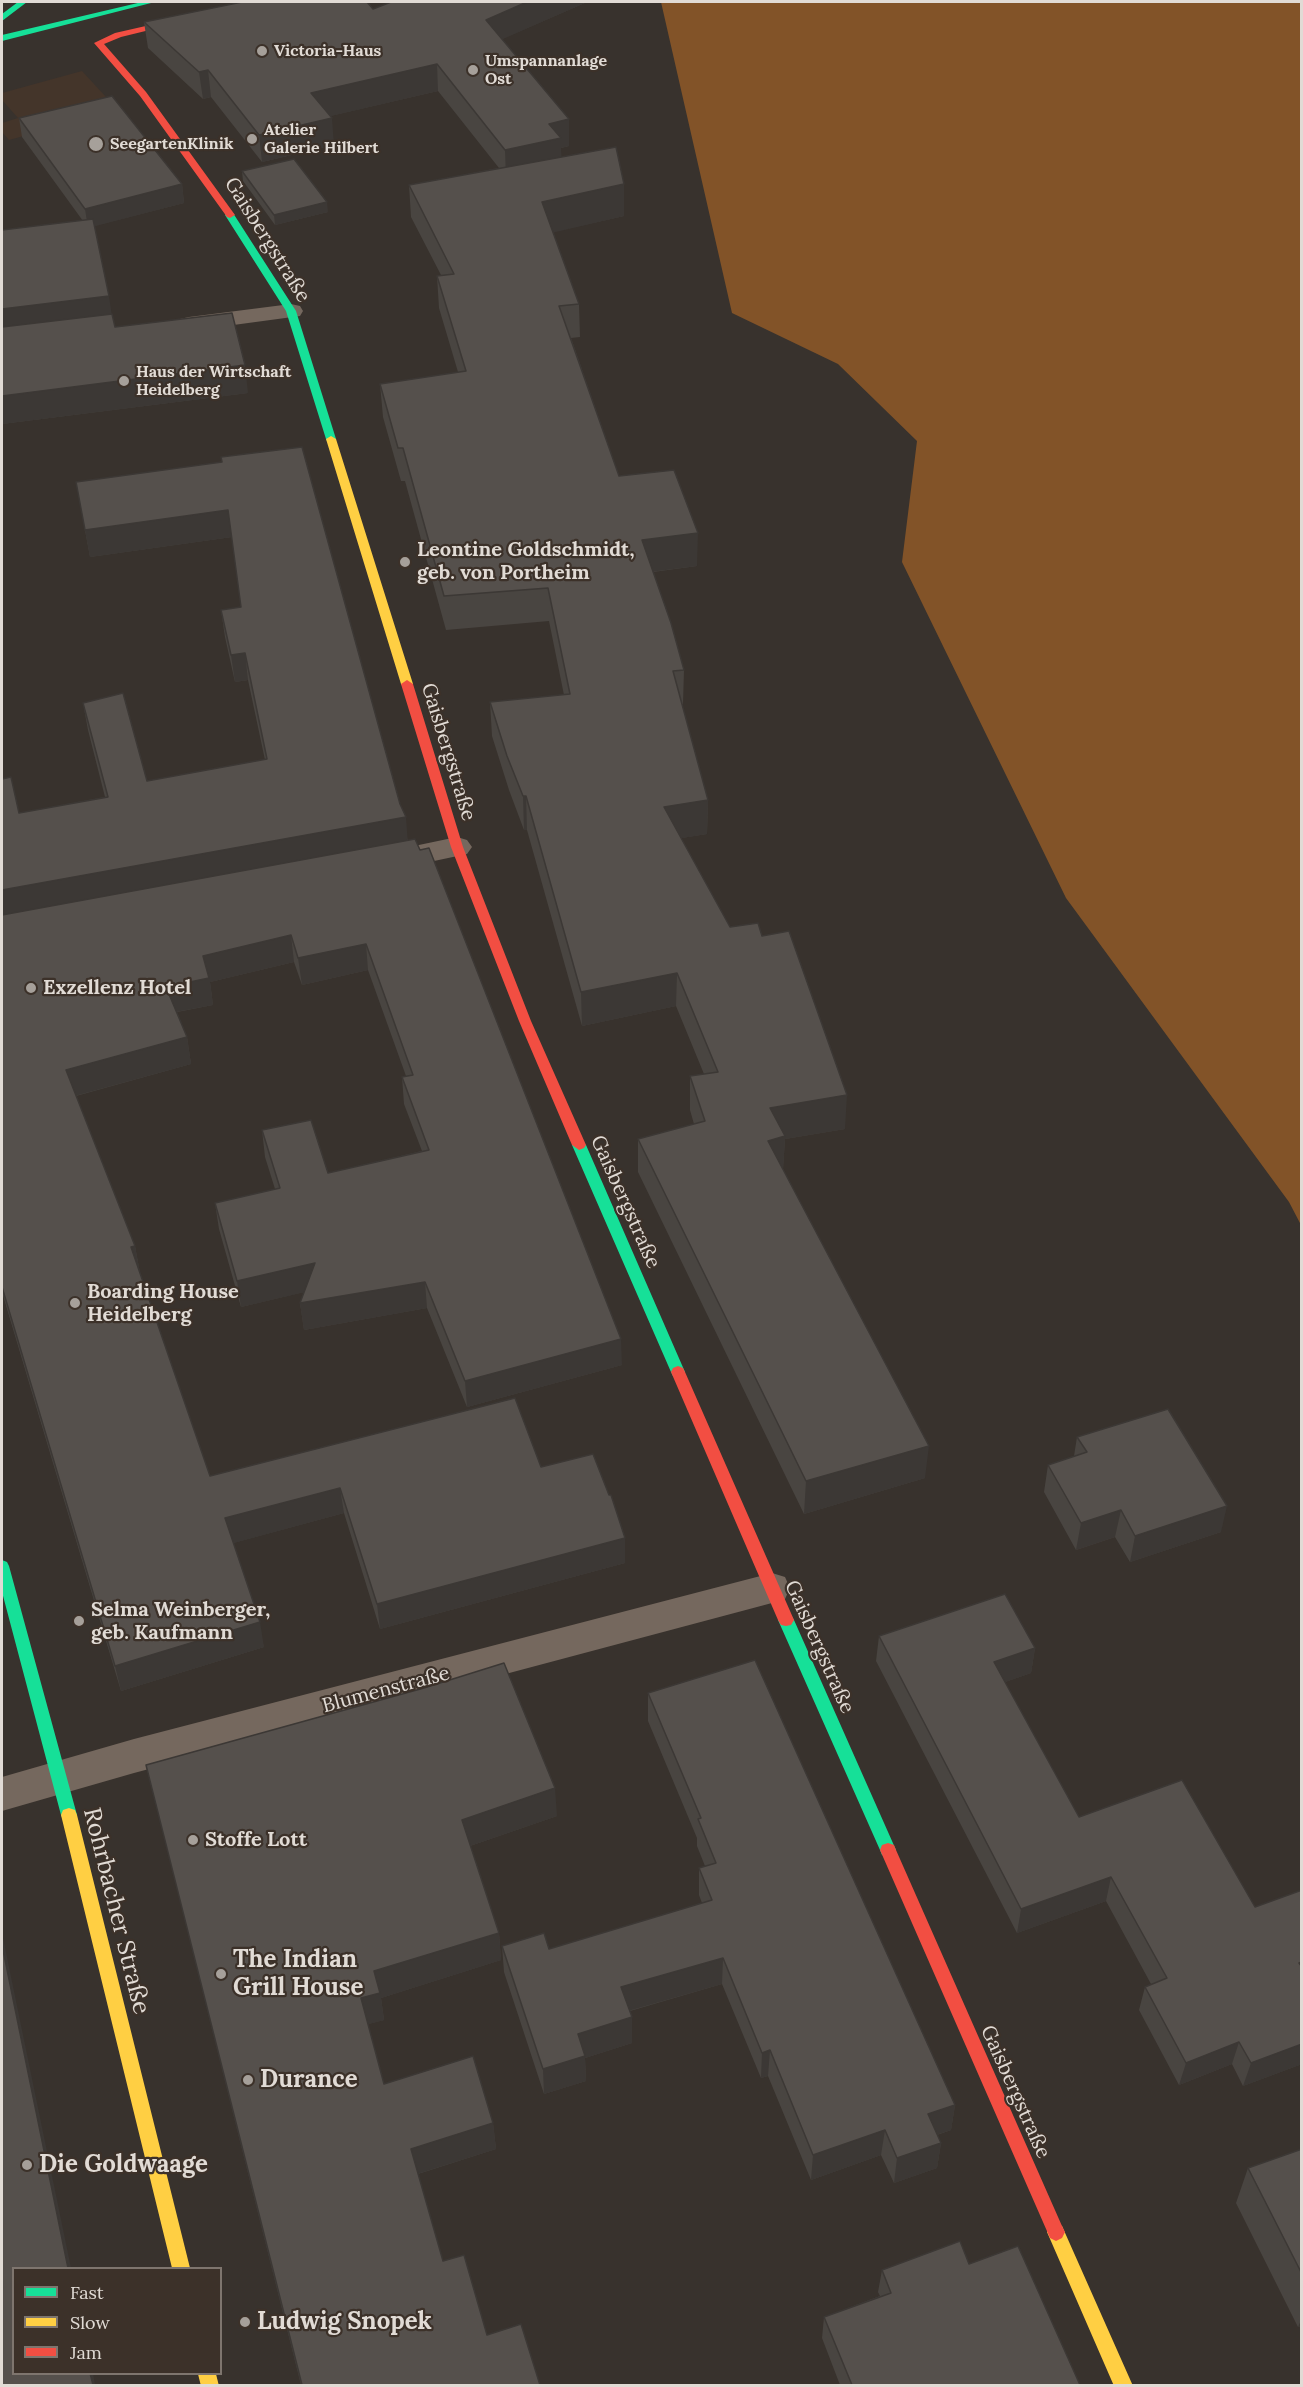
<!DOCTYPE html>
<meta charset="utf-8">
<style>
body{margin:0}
#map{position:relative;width:1303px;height:2387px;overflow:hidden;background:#38322d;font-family:Lora,serif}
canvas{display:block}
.frame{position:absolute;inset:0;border:3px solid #e1dbd5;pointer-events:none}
.legend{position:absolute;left:12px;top:2267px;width:210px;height:108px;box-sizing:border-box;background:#3c3129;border:2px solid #7e756e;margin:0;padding:8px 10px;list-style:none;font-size:18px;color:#e1dbd5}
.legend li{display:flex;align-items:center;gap:12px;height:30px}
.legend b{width:30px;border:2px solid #7e756e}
</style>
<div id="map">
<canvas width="1303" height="2387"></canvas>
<div class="frame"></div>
<ul class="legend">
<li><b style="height:8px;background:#16e098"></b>Fast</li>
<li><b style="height:8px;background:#ffcf43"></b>Slow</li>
<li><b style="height:8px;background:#f24e42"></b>Jam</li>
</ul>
</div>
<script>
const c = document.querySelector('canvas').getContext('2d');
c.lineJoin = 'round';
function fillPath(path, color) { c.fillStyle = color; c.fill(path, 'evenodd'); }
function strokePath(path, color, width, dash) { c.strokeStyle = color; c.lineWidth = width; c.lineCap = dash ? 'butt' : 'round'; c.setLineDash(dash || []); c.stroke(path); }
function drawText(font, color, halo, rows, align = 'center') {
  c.font = font + ' Lora,serif'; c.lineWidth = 4.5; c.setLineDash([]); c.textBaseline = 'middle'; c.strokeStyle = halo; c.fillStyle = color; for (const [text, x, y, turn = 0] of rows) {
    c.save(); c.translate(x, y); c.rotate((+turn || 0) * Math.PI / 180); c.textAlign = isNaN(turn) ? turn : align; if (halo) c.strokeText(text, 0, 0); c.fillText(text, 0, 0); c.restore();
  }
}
fillPath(new Path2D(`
 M 82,71 L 118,110 L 9,140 L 2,132 L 2,123 L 18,118 L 2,100 L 2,93 Z`), '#44352a');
fillPath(new Path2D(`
 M 661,2 L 1301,2 L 1301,1225 L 1289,1202 L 1066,898 L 902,562 L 917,441 L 838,364 L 732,313 Z`), '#825328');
fillPath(new Path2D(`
 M 291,304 L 300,306 L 303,311 L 300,316 L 189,331 L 180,329 L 177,324 L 180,319 L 189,317 Z
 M 457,837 L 467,840 L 472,847 L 467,854 L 387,871 L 376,868 L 372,861 L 376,854 Z
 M 772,1573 L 785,1577 L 790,1588 L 785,1599 L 772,1603 L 134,1773 L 2,1811 L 2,1777 L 134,1739 Z`), '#75685e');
fillPath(new Path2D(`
 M 18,2 L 27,2 L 2,21 L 2,14 Z
 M 142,2 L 155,2 L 2,41 L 2,35 Z
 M 227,213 L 233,213 L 296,311 L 336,439 L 335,441 L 327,441 L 326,439 L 286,311 L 225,215 Z
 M 579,1140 L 586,1145 L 685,1372 L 683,1376 L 673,1376 L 671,1372 L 572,1145 Z
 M 2,1560 L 7,1562 L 9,1566 L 77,1815 L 75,1820 L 69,1822 L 63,1820 L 61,1815 L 2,1592 Z
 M 786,1614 L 791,1615 L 794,1620 L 896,1850 L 894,1855 L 888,1857 L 882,1855 L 880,1850 L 778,1620 L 781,1615 Z`), '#16e098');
fillPath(new Path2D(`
 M 331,436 L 336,439 L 413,684 L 411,687 L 403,687 L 401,684 L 326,439 Z
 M 69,1808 L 75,1810 L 77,1815 L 190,2268 L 172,2268 L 61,1815 L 63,1810 Z
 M 1056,2223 L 1062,2226 L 1133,2386 L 1114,2386 L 1047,2232 L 1050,2226 Z
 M 198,2374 L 216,2374 L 219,2386 L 201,2386 Z`), '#ffcf43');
fillPath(new Path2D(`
 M 251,2 L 264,2 L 121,37 L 104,44 L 146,92 L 235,215 L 230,218 L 227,217 L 140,96 L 94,43 L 115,33 Z
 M 407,680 L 413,684 L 463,847 L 531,1021 L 586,1145 L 584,1148 L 579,1150 L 572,1145 L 519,1021 L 451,847 L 401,684 Z
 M 678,1366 L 683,1368 L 685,1372 L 794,1620 L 791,1625 L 786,1626 L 781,1625 L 778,1620 L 671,1372 L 673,1368 Z
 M 888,1843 L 894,1845 L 896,1850 L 1062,2226 L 1065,2232 L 1062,2238 L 1056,2241 L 1050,2238 L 880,1850 L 882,1845 Z`), '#f24e42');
fillPath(new Path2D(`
 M 391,2 L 587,2 L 502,39 L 569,146 L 561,148 L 561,157 L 624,184 L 624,216 L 553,232 L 579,304 L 580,337 L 571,338 L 619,476 L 697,566 L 653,572 L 684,670 L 683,704 L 682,704 L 708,800 L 707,834 L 681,838 L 730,927 L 762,936 L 845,1129 L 785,1139 L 783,1169 L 925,1478 L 804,1514 L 638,1172 L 638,1139 L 694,1124 L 690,1110 L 690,1076 L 704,1074 L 676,1006 L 582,1026 L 527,830 L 524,830 L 509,790 L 492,736 L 490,702 L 564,695 L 549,621 L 446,630 L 405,481 L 401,481 L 383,417 L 380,384 L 458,372 L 439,308 L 437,276 L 441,275 L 411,217 L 409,185 L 499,168 L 438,91 L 330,116 L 334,145 L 262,162 L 211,97 L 203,99 L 148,48 L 144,22 L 373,9 Z
 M 19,118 L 182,184 L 184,203 L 94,226 L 111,314 L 115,327 L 248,393 L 2,424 L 2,230 L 83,221 L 22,137 Z
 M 242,171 L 328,212 L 275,225 L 243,181 Z
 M 222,462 L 408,840 L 622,1365 L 467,1407 L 427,1308 L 304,1330 L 300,1303 L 304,1292 L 241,1307 L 219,1229 L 215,1203 L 275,1189 L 265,1157 L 262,1130 L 328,1173 L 422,1151 L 404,1104 L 402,1077 L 406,1076 L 368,970 L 302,985 L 294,962 L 210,982 L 213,1005 L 177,1012 L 187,1037 L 191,1064 L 76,1096 L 135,1246 L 140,1273 L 139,1273 L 210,1476 L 541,1467 L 625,1538 L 625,1563 L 380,1629 L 344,1513 L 233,1543 L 264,1647 L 121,1691 L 2,1292 L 2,779 L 19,813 L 105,797 L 88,730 L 83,703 L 147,781 L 265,760 L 248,680 L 235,682 L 225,637 L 221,610 L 241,607 L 232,537 L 90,557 L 76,482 Z
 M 1077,1437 L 1221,1532 L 1130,1562 L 1115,1537 L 1076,1550 L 1044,1492 L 1048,1465 L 1074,1456 Z
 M 879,1636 L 1035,1648 L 1031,1673 L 1005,1682 L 1079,1817 L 1255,1907 L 1302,1890 L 1302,2064 L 1243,2086 L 1232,2064 L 1179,2085 L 1139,2010 L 1145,1987 L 1151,1984 L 1106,1901 L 1017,1933 L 876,1661 Z
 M 648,1693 L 955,2105 L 951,2130 L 937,2135 L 941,2143 L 937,2168 L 894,2183 L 881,2155 L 811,2180 L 768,2076 L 761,2078 L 722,1984 L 630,2011 L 632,2043 L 585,2058 L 586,2081 L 544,2094 L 504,1972 L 502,1946 L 549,1949 L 702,1903 L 699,1895 L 699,1868 L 705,1866 L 697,1846 L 697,1838 L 648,1721 Z
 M 153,1793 L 557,1816 L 470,1846 L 499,1933 L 501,1960 L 381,1998 L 384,2020 L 368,2024 L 384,2084 L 493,2123 L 496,2149 L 418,2174 L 443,2261 L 487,2335 L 540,2385 L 301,2385 Z
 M 1302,2149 L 1302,2326 L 1298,2327 L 1236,2203 L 1248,2168 Z
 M 969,2264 L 1080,2385 L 840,2385 L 822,2338 L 824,2317 L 880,2296 L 878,2292 L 882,2270 Z`), '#494541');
fillPath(new Path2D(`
 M 527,2 L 587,2 L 487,46 L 486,20 Z
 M 437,64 L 438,91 L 314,120 L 311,93 Z
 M 208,70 L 211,97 L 203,99 L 199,72 Z
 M 332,118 L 334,145 L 262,162 L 259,135 Z
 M 569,119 L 569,146 L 561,148 L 562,165 L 506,178 L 505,150 L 549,124 Z
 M 182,184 L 184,203 L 88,228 L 85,209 Z
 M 624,184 L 624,216 L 543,235 L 542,202 Z
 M 327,202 L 328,212 L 275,225 L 274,215 Z
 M 109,296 L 113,323 L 2,339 L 2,309 Z
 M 245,365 L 248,393 L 2,424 L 2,396 Z
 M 228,510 L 232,537 L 90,557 L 85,530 Z
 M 698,533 L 697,566 L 642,573 L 642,540 Z
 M 245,653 L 248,680 L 235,682 L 231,655 Z
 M 523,796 L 526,796 L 527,830 L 524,830 Z
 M 708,800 L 707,834 L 664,841 L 664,807 Z
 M 406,817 L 408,844 L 2,919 L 2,890 Z
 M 291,935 L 294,962 L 210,982 L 213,1005 L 170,1013 L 166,987 L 203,956 Z
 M 366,944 L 368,970 L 302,985 L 298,958 Z
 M 677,973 L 676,1006 L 582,1026 L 581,992 Z
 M 187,1037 L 191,1064 L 71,1097 L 66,1070 Z
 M 847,1095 L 845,1129 L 785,1139 L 783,1170 L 767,1174 L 770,1108 Z
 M 135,1246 L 140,1273 L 136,1274 L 131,1247 Z
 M 315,1263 L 318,1289 L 241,1307 L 237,1281 Z
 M 425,1282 L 427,1308 L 304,1330 L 300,1303 Z
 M 621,1339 L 622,1365 L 467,1407 L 465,1381 Z
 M 929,1446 L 925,1478 L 804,1514 L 806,1481 Z
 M 340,1488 L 344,1513 L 230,1544 L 225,1518 Z
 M 1227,1506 L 1221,1532 L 1130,1562 L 1135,1536 Z
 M 1121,1510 L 1115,1537 L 1076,1550 L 1081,1523 Z
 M 625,1538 L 625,1563 L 380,1629 L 377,1604 Z
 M 260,1622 L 264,1647 L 121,1691 L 115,1666 Z
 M 1035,1648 L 1031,1673 L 991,1687 L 994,1662 Z
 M 555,1788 L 557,1816 L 464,1848 L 462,1820 Z
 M 1111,1877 L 1106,1901 L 1017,1933 L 1021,1909 Z
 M 2,1933 L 71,2268 L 68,2268 L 2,1945 Z
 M 499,1933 L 501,1960 L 381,1998 L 384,2020 L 365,2025 L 361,1998 L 374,1971 Z
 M 723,1958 L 722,1984 L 621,2013 L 621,1987 Z
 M 632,2017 L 632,2043 L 585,2058 L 586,2081 L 544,2094 L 543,2069 L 578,2034 Z
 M 1239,2042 L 1232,2064 L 1179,2085 L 1186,2063 Z
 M 1302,2044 L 1302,2064 L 1243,2086 L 1251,2063 Z
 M 770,2050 L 768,2076 L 761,2078 L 762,2053 Z
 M 955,2105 L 951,2130 L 924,2139 L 928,2114 Z
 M 493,2123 L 496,2149 L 414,2175 L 411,2149 Z
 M 885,2130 L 881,2155 L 811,2180 L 813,2155 Z
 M 941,2143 L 937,2168 L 894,2183 L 897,2158 Z
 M 1302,2318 L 1302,2326 L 1298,2327 Z
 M 90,2373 L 93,2373 L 95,2385 L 93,2385 Z`), '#3c3835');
const building = new Path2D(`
 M 242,2 L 367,2 L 373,9 L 391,2 L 527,2 L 486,20 L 569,119 L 549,124 L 561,138 L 505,150 L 437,64 L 311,93 L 332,118 L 259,135 L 208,70 L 199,72 L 144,22 Z
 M 112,96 L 182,184 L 85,209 L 19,118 Z
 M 616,147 L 624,184 L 542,202 L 579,304 L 559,306 L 619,476 L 674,470 L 698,533 L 642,540 L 671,623 L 684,670 L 673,671 L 708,800 L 664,807 L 730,927 L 758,923 L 762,936 L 789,931 L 847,1095 L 770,1108 L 785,1136 L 768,1141 L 929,1446 L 806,1481 L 638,1139 L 705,1121 L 690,1076 L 718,1072 L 677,973 L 581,992 L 526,796 L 523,796 L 507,756 L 490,702 L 570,694 L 548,588 L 444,596 L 403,448 L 398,448 L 380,384 L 466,371 L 437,276 L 454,274 L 409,185 Z
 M 294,159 L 327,202 L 274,215 L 242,171 Z
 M 93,219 L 109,296 L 2,309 L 2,230 Z
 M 232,313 L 245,365 L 2,396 L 2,327 L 112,314 L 115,327 Z
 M 302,447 L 400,804 L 406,817 L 2,890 L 2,779 L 11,777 L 19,813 L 108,797 L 83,703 L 123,693 L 147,781 L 267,759 L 245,653 L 231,655 L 221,610 L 241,607 L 228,510 L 85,530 L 76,482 L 222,462 L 221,457 Z
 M 415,839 L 420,850 L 429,848 L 621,1339 L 465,1381 L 425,1282 L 300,1303 L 315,1263 L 237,1281 L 215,1203 L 280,1188 L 262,1130 L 311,1120 L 328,1173 L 429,1150 L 402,1077 L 413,1075 L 366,944 L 298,958 L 291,935 L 203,956 L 209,978 L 166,987 L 187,1037 L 66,1070 L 135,1246 L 131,1247 L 210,1476 L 515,1398 L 541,1467 L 593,1454 L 609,1495 L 611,1495 L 625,1538 L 377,1604 L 340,1488 L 225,1518 L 260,1622 L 115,1666 L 2,1287 L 2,915 Z
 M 1168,1409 L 1227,1506 L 1135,1536 L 1121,1510 L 1081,1523 L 1048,1465 L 1087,1452 L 1077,1437 Z
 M 1005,1594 L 1035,1648 L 994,1662 L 1079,1817 L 1182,1780 L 1255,1907 L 1302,1890 L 1302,1962 L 1299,1963 L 1302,1967 L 1302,2044 L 1251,2063 L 1239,2042 L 1186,2063 L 1145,1987 L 1167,1978 L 1111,1877 L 1021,1909 L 879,1636 Z
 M 755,1660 L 955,2105 L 928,2114 L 941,2143 L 897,2158 L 885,2130 L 813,2155 L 770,2050 L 762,2053 L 723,1958 L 621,1987 L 632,2017 L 578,2034 L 585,2056 L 543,2069 L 502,1946 L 544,1933 L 549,1949 L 712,1900 L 699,1868 L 716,1863 L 698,1819 L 701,1818 L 648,1693 Z
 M 504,1663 L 555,1788 L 462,1820 L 499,1933 L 374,1971 L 380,1993 L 361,1998 L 384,2084 L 473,2056 L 493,2123 L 411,2149 L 443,2261 L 464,2255 L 487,2335 L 521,2324 L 540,2385 L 302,2385 L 146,1765 L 424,1688 Z
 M 2,1945 L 68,2268 L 14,2268 L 14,2373 L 90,2373 L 93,2385 L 2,2385 Z
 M 1302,2149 L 1302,2274 L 1248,2168 Z
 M 960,2241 L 969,2264 L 1018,2246 L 1080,2385 L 852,2385 L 824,2317 L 891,2293 L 882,2270 Z`);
fillPath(building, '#55504c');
strokePath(building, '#3c3835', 1.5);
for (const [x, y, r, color] of [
 [262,51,6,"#a6a09a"],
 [473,70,6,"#a6a09a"],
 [252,139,6,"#a6a09a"],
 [96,144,8,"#a6a09a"],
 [124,381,6,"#a6a09a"],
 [405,562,6,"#a6a09a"],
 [31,988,6,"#a6a09a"],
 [75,1303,6,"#a6a09a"],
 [79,1621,6,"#a6a09a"],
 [193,1840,6,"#a6a09a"],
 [221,1974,6,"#a6a09a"],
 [248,2080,6,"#a6a09a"],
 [27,2165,6,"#a6a09a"],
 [245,2322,6,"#a6a09a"]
]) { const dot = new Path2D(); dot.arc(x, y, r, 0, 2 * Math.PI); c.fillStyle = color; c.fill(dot); strokePath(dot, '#3c3129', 2); }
drawText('bold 16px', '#e1dbd5', '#3c3129', [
 ["Victoria-Haus",274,51],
 ["Umspannanlage",485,61],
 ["Ost",485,79],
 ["Atelier",264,130],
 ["Galerie Hilbert",264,148],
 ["SeegartenKlinik",110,144],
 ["Haus der Wirtschaft",136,372],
 ["Heidelberg",136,390]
], 'left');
drawText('20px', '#e1dbd5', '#3c3129', [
 ["Gaisbergstraße",267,240,58],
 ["Gaisbergstraße",448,752,73],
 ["Gaisbergstraße",625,1202,66],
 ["Gaisbergstraße",819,1647,66],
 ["Blumenstraße",386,1690,-15],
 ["Gaisbergstraße",1015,2092,66]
]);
drawText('bold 20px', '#e1dbd5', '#3c3129', [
 ["Leontine Goldschmidt,",417,550],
 ["geb. von Portheim",417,573],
 ["Exzellenz Hotel",43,988],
 ["Boarding House",87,1292],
 ["Heidelberg",87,1315],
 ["Selma Weinberger,",91,1610],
 ["geb. Kaufmann",91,1633],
 ["Stoffe Lott",205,1840]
], 'left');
drawText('24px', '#e1dbd5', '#3c3129', [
 ["Rohrbacher Straße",116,1911,76]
]);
drawText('bold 24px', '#e1dbd5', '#3c3129', [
 ["The Indian",233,1960],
 ["Grill House",233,1988],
 ["Durance",260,2080],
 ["Die Goldwaage",39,2165],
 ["Ludwig Snopek",257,2322]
], 'left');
</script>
